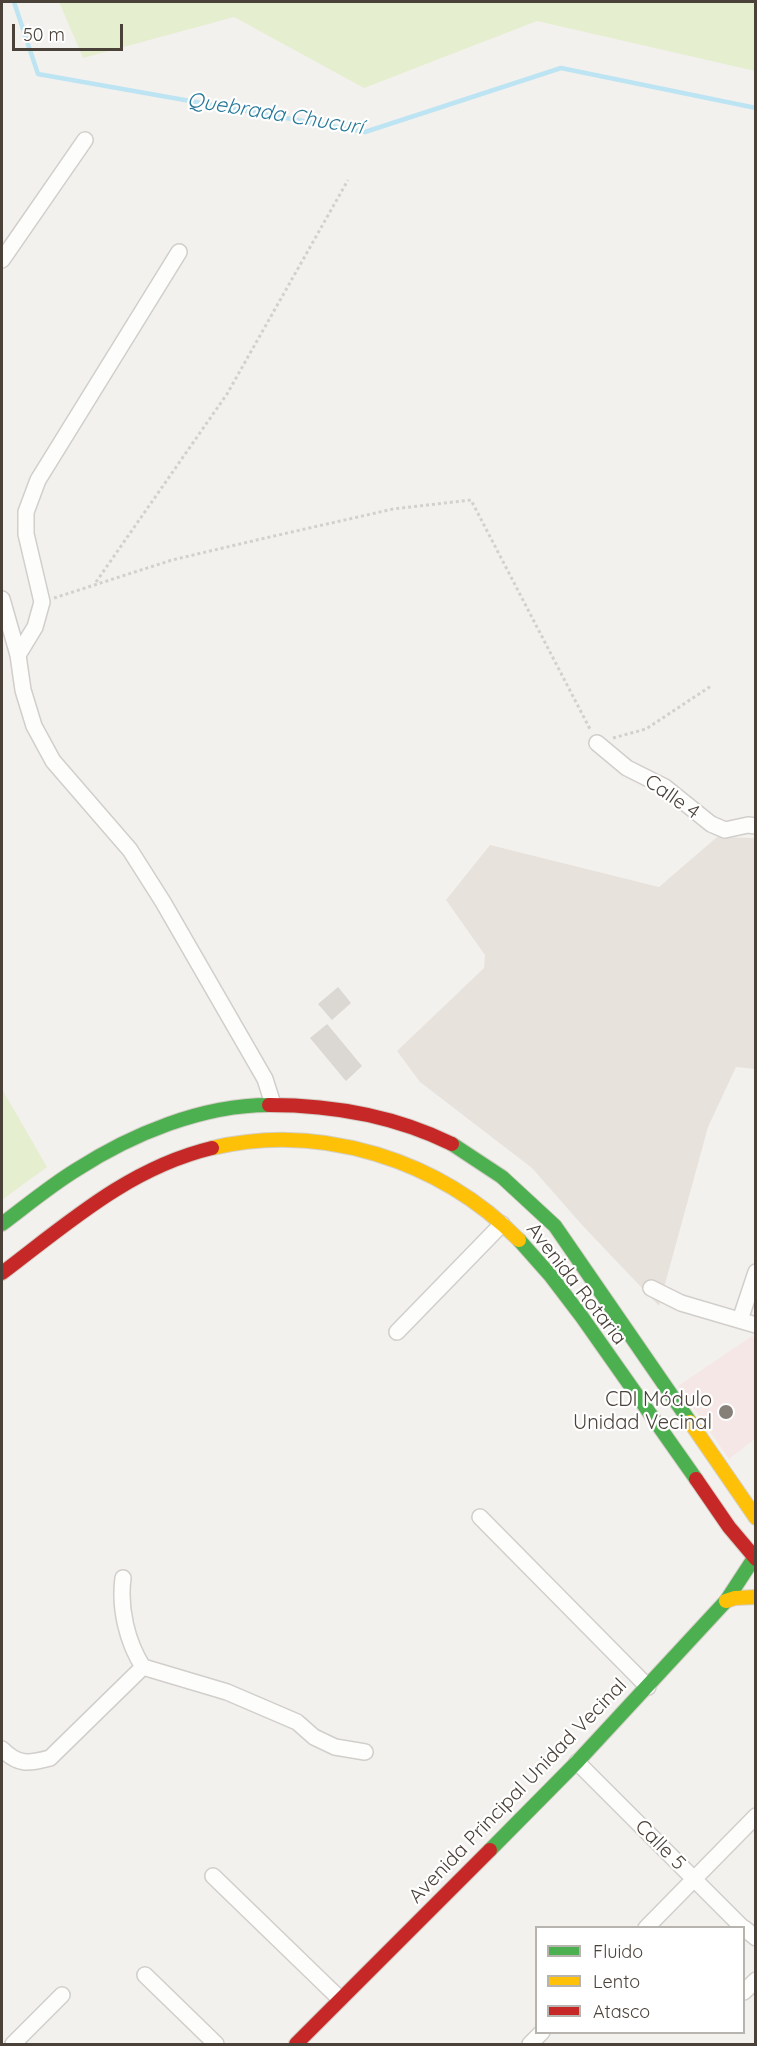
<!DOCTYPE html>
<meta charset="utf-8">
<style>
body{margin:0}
#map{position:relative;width:757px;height:2046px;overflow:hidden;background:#f3f1ee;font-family:Quicksand,sans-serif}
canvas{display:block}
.frame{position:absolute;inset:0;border:3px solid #4a4138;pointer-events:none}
.legend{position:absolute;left:535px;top:1926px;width:210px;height:108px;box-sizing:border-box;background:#fff;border:2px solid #b7b3af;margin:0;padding:8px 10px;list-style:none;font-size:18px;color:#4a4138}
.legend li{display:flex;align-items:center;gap:12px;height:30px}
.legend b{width:30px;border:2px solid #b7b3af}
.scale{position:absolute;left:12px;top:24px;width:111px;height:27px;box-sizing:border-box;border:3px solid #4a4138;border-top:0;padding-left:8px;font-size:18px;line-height:21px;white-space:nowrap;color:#4a4138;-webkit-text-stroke:4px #fff;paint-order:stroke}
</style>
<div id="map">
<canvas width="757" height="2046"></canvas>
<div class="frame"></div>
<ul class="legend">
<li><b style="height:8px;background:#4caf50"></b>Fluido</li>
<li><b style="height:8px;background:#ffc107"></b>Lento</li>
<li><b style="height:8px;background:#c62828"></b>Atasco</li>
</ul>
<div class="scale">50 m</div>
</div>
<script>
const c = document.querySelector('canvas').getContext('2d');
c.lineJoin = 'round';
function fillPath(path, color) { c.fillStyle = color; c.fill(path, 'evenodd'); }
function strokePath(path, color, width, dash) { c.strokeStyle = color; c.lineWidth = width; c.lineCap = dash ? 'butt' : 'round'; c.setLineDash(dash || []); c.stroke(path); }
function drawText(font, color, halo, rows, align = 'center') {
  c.font = font + ' Quicksand,sans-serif'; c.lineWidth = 4.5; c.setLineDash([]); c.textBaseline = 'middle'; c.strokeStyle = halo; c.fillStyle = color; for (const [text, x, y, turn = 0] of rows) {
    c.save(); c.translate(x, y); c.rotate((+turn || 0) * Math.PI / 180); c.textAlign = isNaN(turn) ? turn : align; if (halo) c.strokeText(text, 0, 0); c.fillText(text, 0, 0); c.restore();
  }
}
fillPath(new Path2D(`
 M 717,837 L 755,838 L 755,1069 L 736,1067 L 708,1127 L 659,1306 L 582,1225 L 532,1168 L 420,1082 L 397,1051 L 484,968 L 485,955 L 446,900 L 490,845 L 659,887 Z`), '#e7e2db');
fillPath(new Path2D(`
 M 752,1336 L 756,1339 L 755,1439 L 729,1459 L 678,1386 Z`), '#f5e7e5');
fillPath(new Path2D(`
 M 59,2 L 755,2 L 755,71 L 537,21 L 364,88 L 234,17 L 83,58 Z
 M 2,1089 L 47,1167 L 2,1200 Z`), '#e5eece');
strokePath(new Path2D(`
 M 14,2 L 38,74 L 365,132 L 561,68 L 756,108`), '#bde4f2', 4.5);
const building = new Path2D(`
 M 338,988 L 350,1003 L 332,1019 L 319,1004 Z
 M 327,1025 L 361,1066 L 346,1080 L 311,1038 Z`);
fillPath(building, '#dbd8d4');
strokePath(building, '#dbd7d3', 1.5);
const street = new Path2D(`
 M 2,260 L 85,140
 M 2,599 L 18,655 L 23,690 L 34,726 L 53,761 L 130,850 L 163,902 L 265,1079 L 273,1104
 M 18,655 L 35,627 L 42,602 L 26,534 L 26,512 L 38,480 L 179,252
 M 597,743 L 627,768 L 665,787 L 711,824 L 725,830 L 748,825 L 756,826
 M 651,1288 L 681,1303 L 756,1325
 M 740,1320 L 756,1272
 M 397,1332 L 502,1224
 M 480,1517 L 648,1687
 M 143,1667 L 227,1692 L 297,1722 L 314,1737 L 335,1747 L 365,1752
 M 2,1749 C 18,1765 28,1764 50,1758 L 143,1667 C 127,1642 119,1608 123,1578
 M 577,1762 L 743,1928
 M 213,1876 L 340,1999
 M 646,1928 L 756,1816
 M 744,1928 L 756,1938
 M 145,1975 L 216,2044
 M 744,1992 L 756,1980
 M 13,2044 L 62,1995
 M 530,2044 L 542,2032`);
const fast = new Path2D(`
 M 452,1144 L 502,1177 L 555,1226 L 690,1422
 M 2,1224 C 26,1206 50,1186 76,1170 C 132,1134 202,1105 269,1105
 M 519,1240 L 550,1275 L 582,1317 L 696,1479
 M 490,1850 L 577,1762 L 726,1601 L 756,1555`);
const slow = new Path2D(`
 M 212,1148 C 321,1122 440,1160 519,1240
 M 690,1422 L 756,1518
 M 726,1601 L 735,1598 L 756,1597`);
const jam = new Path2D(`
 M 269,1105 C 332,1105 395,1116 452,1144
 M 2,1273 C 68,1223 129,1168 212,1148
 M 696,1479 L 729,1527 L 756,1559
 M 296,2044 L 490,1850`);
strokePath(street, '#d1cecb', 18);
strokePath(fast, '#d4cec6', 16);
strokePath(slow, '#d4cec6', 16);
strokePath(jam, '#d4cec6', 16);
strokePath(new Path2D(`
 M 96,582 L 227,394 L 348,180
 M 54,598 L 172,560 L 261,539 L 393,509 L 471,500 L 591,731
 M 613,738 L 646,729 L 711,686`), '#d3d1cc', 3, [3, 3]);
strokePath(street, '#fdfdfc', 15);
strokePath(fast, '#4caf50', 14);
strokePath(slow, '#ffc107', 14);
strokePath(jam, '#c62828', 14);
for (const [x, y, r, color] of [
 [726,1412,8,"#857f78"]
]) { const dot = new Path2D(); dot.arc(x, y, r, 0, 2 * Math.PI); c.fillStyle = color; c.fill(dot); strokePath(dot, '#fff', 2); }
drawText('20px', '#4a4138', '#fff', [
 ["Calle 4",672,797,35],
 ["Avenida Rotaria",576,1284,52],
 ["Avenida Principal Unidad Vecinal",518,1791,-46],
 ["Calle 5",660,1845,45]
]);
drawText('20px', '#4a4138', '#fff', [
 ["CDI Módulo",712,1400],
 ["Unidad Vecinal",712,1423]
], 'right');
drawText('italic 21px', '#277999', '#fff', [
 ["Quebrada Chucurí",275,114,9]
]);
</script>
